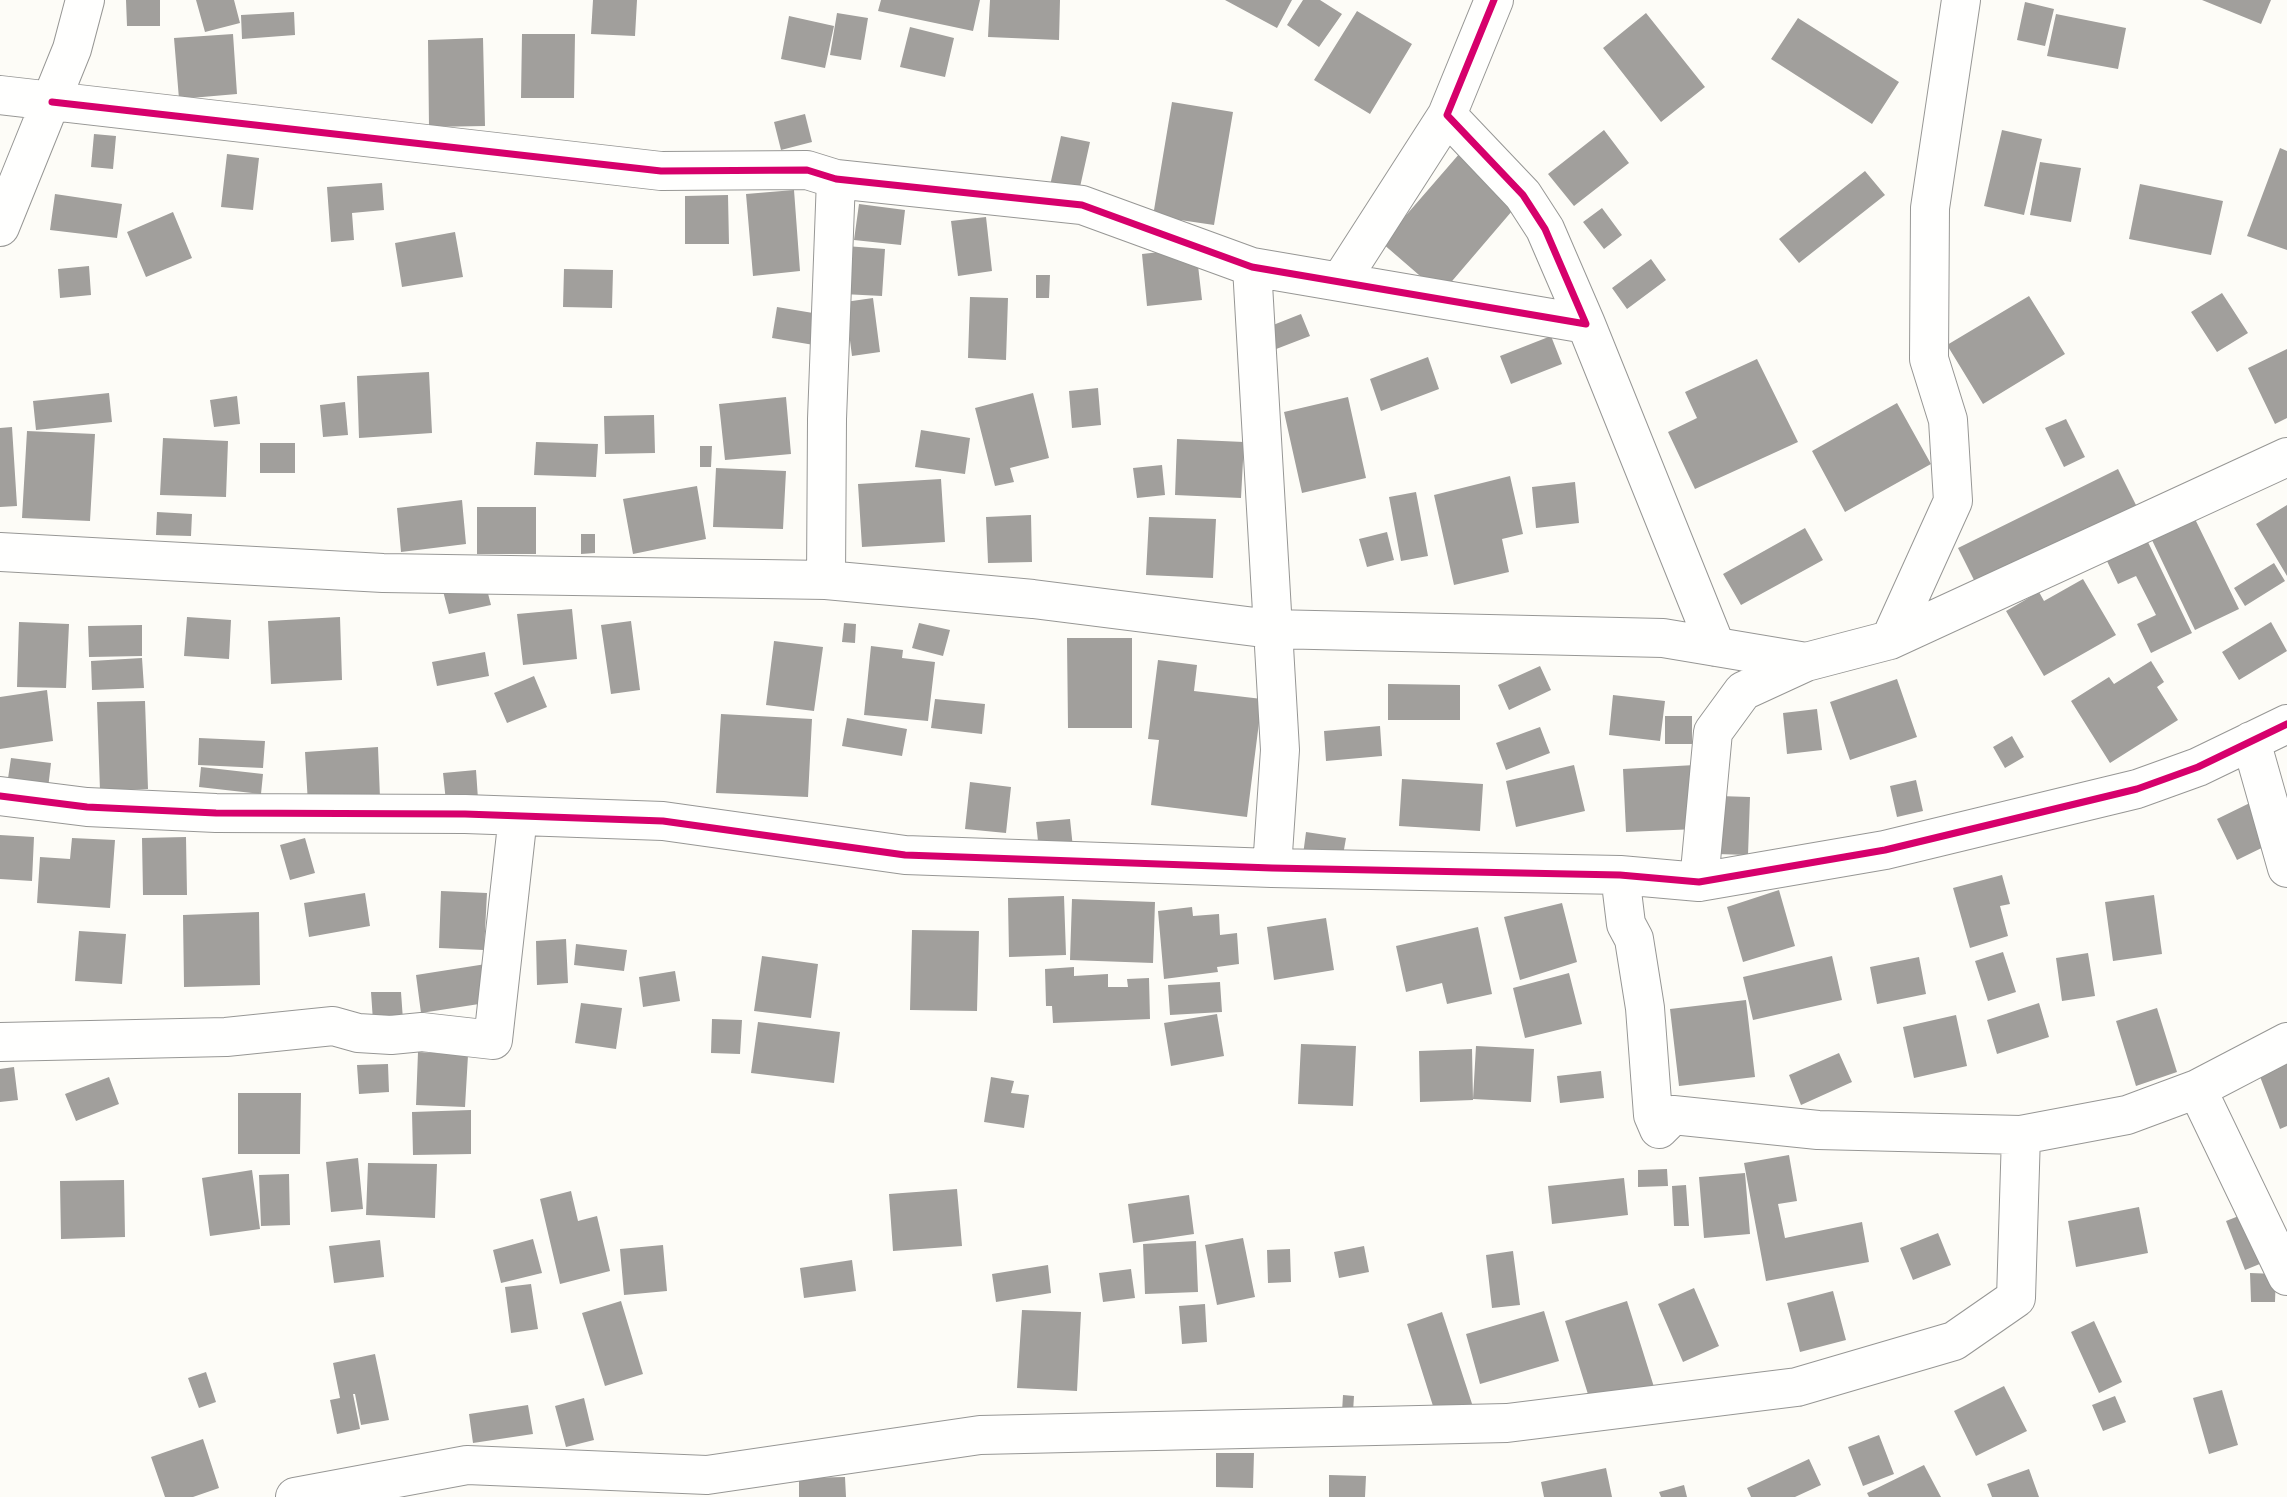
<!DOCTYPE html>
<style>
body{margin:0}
canvas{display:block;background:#fdfcf7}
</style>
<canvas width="2287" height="1497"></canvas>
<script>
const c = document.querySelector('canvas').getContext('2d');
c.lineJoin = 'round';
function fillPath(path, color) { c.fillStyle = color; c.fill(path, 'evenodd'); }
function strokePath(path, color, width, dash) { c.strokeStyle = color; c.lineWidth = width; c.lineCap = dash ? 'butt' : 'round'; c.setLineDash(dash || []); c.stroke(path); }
fillPath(new Path2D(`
 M 126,0 L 160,0 L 160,26 L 127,26 Z
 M 196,0 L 234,0 L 240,23 L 205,32 Z
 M 593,0 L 637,0 L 635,36 L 591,34 Z
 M 881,0 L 980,0 L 973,31 L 878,11 Z
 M 990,0 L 1060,0 L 1059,40 L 988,37 Z
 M 1225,0 L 1292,0 L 1277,28 Z
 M 1303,0 L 1320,0 L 1342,14 L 1319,47 L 1287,25 Z
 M 2202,0 L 2271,0 L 2261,24 Z
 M 2025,2 L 2054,9 L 2045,46 L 2017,40 Z
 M 1357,11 L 1412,44 L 1370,114 L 1314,80 Z
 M 294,12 L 295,35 L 242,39 L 241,15 Z
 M 837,13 L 868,18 L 861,60 L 830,55 Z
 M 1646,13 L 1705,87 L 1661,122 L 1603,48 Z
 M 2056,14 L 2126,28 L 2118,69 L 2047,56 Z
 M 789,16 L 834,26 L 825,68 L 781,59 Z
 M 1798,18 L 1899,82 L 1872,124 L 1771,59 Z
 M 910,27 L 954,38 L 945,77 L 900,67 Z
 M 233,34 L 237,94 L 179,99 L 174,38 Z
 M 522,34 L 575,34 L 574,98 L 521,98 Z
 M 483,38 L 485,126 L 429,127 L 428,40 Z
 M 1172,102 L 1233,112 L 1214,225 L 1153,216 Z
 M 805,114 L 812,142 L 781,150 L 774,122 Z
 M 1604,130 L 1629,163 L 1574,206 L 1548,174 Z
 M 2002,130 L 2042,139 L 2024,215 L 1984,206 Z
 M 94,134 L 116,136 L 113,169 L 91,167 Z
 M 1061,136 L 1090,142 L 1078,196 L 1049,190 Z
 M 2280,148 L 2287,151 L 2287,250 L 2247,236 Z
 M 1460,153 L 1518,204 L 1441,294 L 1382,243 Z
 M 227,154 L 259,158 L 253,210 L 221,207 Z
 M 2040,162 L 2081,168 L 2071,222 L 2030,215 Z
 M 1865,171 L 1885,195 L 1799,263 L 1779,239 Z
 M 382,183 L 384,210 L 352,213 L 354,240 L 331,242 L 327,187 Z
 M 2140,184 L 2223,201 L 2211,255 L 2129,239 Z
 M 794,190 L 800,271 L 753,276 L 746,194 Z
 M 55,194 L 122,204 L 117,238 L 50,230 Z
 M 728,195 L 729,244 L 685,244 L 685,196 Z
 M 859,204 L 905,210 L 901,245 L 854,240 Z
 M 1602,208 L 1622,235 L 1604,249 L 1583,222 Z
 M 173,212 L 192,258 L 146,277 L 127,232 Z
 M 986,217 L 992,271 L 958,276 L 951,221 Z
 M 455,232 L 463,277 L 402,287 L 395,243 Z
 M 846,246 L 885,249 L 882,296 L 843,294 Z
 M 1196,248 L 1202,300 L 1147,306 L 1142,254 Z
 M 1651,259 L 1666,280 L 1627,309 L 1612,288 Z
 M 89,266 L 91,295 L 60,298 L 58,269 Z
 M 564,269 L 613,270 L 612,308 L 563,307 Z
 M 1036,275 L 1050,275 L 1049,298 L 1036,298 Z
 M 2222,293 L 2248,333 L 2217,352 L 2191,312 Z
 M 2029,296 L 2065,354 L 1983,404 L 1947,345 Z
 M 970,297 L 1008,298 L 1006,360 L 968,358 Z
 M 873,298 L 880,352 L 852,356 L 845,302 Z
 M 777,307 L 825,315 L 820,346 L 772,338 Z
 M 1301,314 L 1310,336 L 1271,351 L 1263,329 Z
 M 1551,336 L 1562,364 L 1511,384 L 1500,356 Z
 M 2287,349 L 2287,418 L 2275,424 L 2248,368 Z
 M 1428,357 L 1439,389 L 1381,411 L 1370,379 Z
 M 1757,359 L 1798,442 L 1695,489 L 1668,432 L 1697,418 L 1685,392 Z
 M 429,372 L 432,433 L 359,438 L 357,376 Z
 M 1098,388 L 1101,425 L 1072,428 L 1069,391 Z
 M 109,393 L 112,422 L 36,430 L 33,401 Z
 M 1033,393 L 1049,458 L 1010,468 L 1014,482 L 995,486 L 975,408 Z
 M 237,396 L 240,424 L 214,427 L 210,400 Z
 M 786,397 L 791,454 L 725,460 L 719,404 Z
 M 1348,397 L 1366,478 L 1302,493 L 1284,412 Z
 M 345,402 L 348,435 L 323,437 L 320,405 Z
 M 1897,403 L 1931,464 L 1845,512 L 1812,451 Z
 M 654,415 L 655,453 L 605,454 L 604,416 Z
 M 2066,419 L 2085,457 L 2064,467 L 2045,428 Z
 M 12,427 L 17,506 L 0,507 L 0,428 Z
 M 921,430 L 970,438 L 965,474 L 915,467 Z
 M 27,431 L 95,434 L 90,521 L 22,518 Z
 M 163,438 L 228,441 L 226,497 L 160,495 Z
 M 1177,439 L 1244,442 L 1241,498 L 1175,495 Z
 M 536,442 L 598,444 L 596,477 L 534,475 Z
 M 260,443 L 295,443 L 295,473 L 260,473 Z
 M 700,446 L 712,446 L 711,467 L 700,467 Z
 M 1162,465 L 1165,495 L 1137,498 L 1133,468 Z
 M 716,468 L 786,471 L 783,529 L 713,527 Z
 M 2118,469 L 2139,511 L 1979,590 L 1958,548 Z
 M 1510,476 L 1523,534 L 1502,539 L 1509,572 L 1454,585 L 1434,495 Z
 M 941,479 L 945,542 L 862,547 L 858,484 Z
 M 1575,482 L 1579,523 L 1536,528 L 1532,487 Z
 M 697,486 L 706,539 L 633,554 L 623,499 Z
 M 1416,492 L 1428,556 L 1401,561 L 1389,497 Z
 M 462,500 L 466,544 L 401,552 L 397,508 Z
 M 2287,505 L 2287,576 L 2256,524 Z
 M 477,507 L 536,507 L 536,554 L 477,554 Z
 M 157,512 L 192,514 L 191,536 L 156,535 Z
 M 1031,515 L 1032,562 L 988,563 L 986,517 Z
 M 1149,517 L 1216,519 L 1213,578 L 1146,575 Z
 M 2194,517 L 2239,609 L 2195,630 L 2151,538 Z
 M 1805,528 L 1823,560 L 1741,605 L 1723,574 Z
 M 1387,532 L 1394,560 L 1367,567 L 1359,539 Z
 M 581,534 L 595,534 L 595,553 L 581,554 Z
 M 2146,538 L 2192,633 L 2151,653 L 2137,624 L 2156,615 L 2136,576 L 2118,584 L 2106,559 Z
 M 2274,563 L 2285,581 L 2245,606 L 2234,588 Z
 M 2083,579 L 2116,635 L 2044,676 L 2006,611 L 2039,592 L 2044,601 Z
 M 485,582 L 491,605 L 449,614 L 443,591 Z
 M 572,609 L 577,659 L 523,665 L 517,614 Z
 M 187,617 L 231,620 L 229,659 L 184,656 Z
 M 340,617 L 342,680 L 271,684 L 268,621 Z
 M 631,621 L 640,690 L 611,694 L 601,625 Z
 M 19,622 L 69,624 L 66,688 L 17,687 Z
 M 2271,622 L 2287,651 L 2239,680 L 2222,652 Z
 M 844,623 L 856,624 L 855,643 L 842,642 Z
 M 919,623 L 950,630 L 943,656 L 912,648 Z
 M 142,625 L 142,656 L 89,657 L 88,626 Z
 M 1067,638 L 1132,638 L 1132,728 L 1068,728 Z
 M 774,641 L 823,647 L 814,711 L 766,705 Z
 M 871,646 L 903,650 L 902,658 L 935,662 L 928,721 L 864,715 Z
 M 485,652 L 489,676 L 437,686 L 432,662 Z
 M 142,658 L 144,688 L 92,690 L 91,661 Z
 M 1158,660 L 1197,665 L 1194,691 L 1262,699 L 1247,817 L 1151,805 L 1159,740 L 1148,739 Z
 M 2151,661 L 2164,682 L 2157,687 L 2178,720 L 2110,763 L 2071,701 L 2109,677 L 2114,684 Z
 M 1540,666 L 1551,690 L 1509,710 L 1498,685 Z
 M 534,676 L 547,707 L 507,723 L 494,693 Z
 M 1897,679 L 1917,737 L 1850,760 L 1830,702 Z
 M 1388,684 L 1460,685 L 1460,720 L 1388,720 Z
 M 47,690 L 53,741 L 0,749 L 0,697 Z
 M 1613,695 L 1665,701 L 1660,741 L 1609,735 Z
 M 935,699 L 985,704 L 982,734 L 931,728 Z
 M 145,701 L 148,789 L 100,791 L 97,702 Z
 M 1817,709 L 1822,750 L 1787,754 L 1783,713 Z
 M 721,714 L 812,719 L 808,797 L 716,793 Z
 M 1665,716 L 1692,716 L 1692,744 L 1665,744 Z
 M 847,718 L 907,729 L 902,756 L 842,746 Z
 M 1380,726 L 1382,756 L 1326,761 L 1324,731 Z
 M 1540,727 L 1550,753 L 1506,770 L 1496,743 Z
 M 2012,736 L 2024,757 L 2005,768 L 1993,747 Z
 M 199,738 L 265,741 L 263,768 L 198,765 Z
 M 378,747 L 380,798 L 308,804 L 305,752 Z
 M 11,758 L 51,763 L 47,797 L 6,792 Z
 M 1574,765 L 1585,811 L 1516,827 L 1506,781 Z
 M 1695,765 L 1697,829 L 1626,832 L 1623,769 Z
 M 201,767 L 263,774 L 261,794 L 199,787 Z
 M 476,770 L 478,799 L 446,802 L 443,773 Z
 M 1402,779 L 1483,784 L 1480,831 L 1399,826 Z
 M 1916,780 L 1923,811 L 1897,817 L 1890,786 Z
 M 970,782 L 1011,787 L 1006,833 L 965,829 Z
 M 1719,796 L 1750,797 L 1748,855 L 1717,854 Z
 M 2258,799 L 2278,840 L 2237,860 L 2217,819 Z
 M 1070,819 L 1073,848 L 1039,851 L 1036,822 Z
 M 1306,832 L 1346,838 L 1342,861 L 1303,855 Z
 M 0,835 L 34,837 L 32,881 L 0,879 Z
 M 186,837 L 187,895 L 143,895 L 142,838 Z
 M 72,838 L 115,840 L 110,908 L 37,903 L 40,857 L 70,859 Z
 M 305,838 L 315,873 L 290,880 L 280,845 Z
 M 2002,875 L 2010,904 L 2000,906 L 2008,936 L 1970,948 L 1953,888 Z
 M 1779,890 L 1795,946 L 1743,962 L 1727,907 Z
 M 441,891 L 487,893 L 484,950 L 439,948 Z
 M 365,893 L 370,926 L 309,937 L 304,903 Z
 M 2154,895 L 2162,954 L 2113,961 L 2105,902 Z
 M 1064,896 L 1066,955 L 1009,957 L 1008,898 Z
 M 1072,899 L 1155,902 L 1153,963 L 1070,960 Z
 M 1562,903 L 1577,962 L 1520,980 L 1504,917 Z
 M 1192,907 L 1193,916 L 1219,914 L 1220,935 L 1237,933 L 1239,964 L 1217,967 L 1218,972 L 1164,979 L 1158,911 Z
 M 259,912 L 260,985 L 184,987 L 183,915 Z
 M 1326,918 L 1334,970 L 1274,980 L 1267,927 Z
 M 1478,927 L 1492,994 L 1447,1004 L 1442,983 L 1406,992 L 1396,946 Z
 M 912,930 L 979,931 L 977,1011 L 910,1010 Z
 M 79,931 L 126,934 L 122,984 L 75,981 Z
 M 566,939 L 568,983 L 537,985 L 536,941 Z
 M 576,944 L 627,950 L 624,971 L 574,965 Z
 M 2003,952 L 2016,992 L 1988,1001 L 1975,961 Z
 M 2088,953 L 2095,996 L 2062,1001 L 2056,958 Z
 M 762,956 L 818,964 L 811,1018 L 754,1011 Z
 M 1832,956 L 1842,1000 L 1753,1020 L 1743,977 Z
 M 1919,957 L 1926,994 L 1877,1004 L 1870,967 Z
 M 486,964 L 492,1002 L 421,1013 L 416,975 Z
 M 1074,967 L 1074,976 L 1108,974 L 1108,987 L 1128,987 L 1127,979 L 1149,978 L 1150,1019 L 1053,1023 L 1052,1006 L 1046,1006 L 1045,969 Z
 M 675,971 L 680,1001 L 643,1007 L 639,977 Z
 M 1569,973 L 1582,1024 L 1525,1038 L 1513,988 Z
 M 1220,982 L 1222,1012 L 1170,1015 L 1168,985 Z
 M 371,992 L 401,992 L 403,1020 L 373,1021 Z
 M 1746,1000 L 1755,1077 L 1679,1086 L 1670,1009 Z
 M 581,1003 L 622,1008 L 616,1049 L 575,1043 Z
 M 2039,1003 L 2049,1037 L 1997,1054 L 1987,1020 Z
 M 2157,1008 L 2177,1072 L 2136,1086 L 2116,1021 Z
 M 1217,1014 L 1224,1056 L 1171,1066 L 1164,1023 Z
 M 1956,1015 L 1967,1066 L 1914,1078 L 1903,1027 Z
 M 712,1019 L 742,1020 L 740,1054 L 711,1053 Z
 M 758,1022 L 840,1032 L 834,1083 L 751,1073 Z
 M 1301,1044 L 1356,1046 L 1353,1106 L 1298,1104 Z
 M 1476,1046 L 1534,1049 L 1531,1102 L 1473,1099 Z
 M 1472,1049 L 1473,1100 L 1420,1102 L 1419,1051 Z
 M 418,1052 L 468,1055 L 465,1107 L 416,1105 Z
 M 1839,1053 L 1852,1082 L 1801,1105 L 1789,1075 Z
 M 2287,1063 L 2287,1126 L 2280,1129 L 2259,1074 Z
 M 388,1064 L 389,1092 L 359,1094 L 357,1065 Z
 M 14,1067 L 18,1100 L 0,1102 L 0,1069 Z
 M 1601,1071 L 1604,1098 L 1560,1103 L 1557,1076 Z
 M 109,1077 L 119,1104 L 76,1121 L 65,1094 Z
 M 991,1077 L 1014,1081 L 1011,1093 L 1029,1095 L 1024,1128 L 984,1122 Z
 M 238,1093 L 301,1093 L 300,1154 L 238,1154 Z
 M 471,1110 L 471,1154 L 413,1155 L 412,1112 Z
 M 1789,1155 L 1797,1201 L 1778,1204 L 1785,1238 L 1862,1222 L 1869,1262 L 1766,1281 L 1744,1163 Z
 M 358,1158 L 363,1209 L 331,1212 L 326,1162 Z
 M 368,1163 L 437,1164 L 435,1218 L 366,1215 Z
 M 1667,1169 L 1668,1186 L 1638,1187 L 1638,1170 Z
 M 252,1170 L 260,1229 L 210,1236 L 202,1178 Z
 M 1745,1173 L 1750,1234 L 1704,1238 L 1699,1177 Z
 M 289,1174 L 290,1225 L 261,1226 L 259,1175 Z
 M 1624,1178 L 1628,1215 L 1552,1224 L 1548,1186 Z
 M 124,1180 L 125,1237 L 61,1239 L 60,1181 Z
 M 1686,1185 L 1689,1226 L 1674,1226 L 1672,1186 Z
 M 957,1189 L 962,1246 L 893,1251 L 889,1194 Z
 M 571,1191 L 578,1221 L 597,1216 L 610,1271 L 560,1284 L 540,1199 Z
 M 1189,1195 L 1194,1234 L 1133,1243 L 1128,1204 Z
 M 2139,1207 L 2148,1253 L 2076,1267 L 2068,1221 Z
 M 2254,1210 L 2272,1259 L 2245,1270 L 2226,1221 Z
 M 1938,1233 L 1951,1265 L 1913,1280 L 1900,1248 Z
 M 1243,1238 L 1255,1297 L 1217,1305 L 1205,1245 Z
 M 533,1239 L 542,1273 L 501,1283 L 493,1250 Z
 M 380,1240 L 384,1277 L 334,1283 L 329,1246 Z
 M 1196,1241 L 1198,1292 L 1145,1294 L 1143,1244 Z
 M 663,1245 L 667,1291 L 624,1295 L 620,1249 Z
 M 1364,1246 L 1369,1272 L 1339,1278 L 1334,1252 Z
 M 1290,1249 L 1291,1282 L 1268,1283 L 1267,1250 Z
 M 1513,1251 L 1520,1305 L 1492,1308 L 1486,1255 Z
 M 852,1260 L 856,1291 L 804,1298 L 800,1268 Z
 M 1048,1265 L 1051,1293 L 996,1302 L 992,1274 Z
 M 1131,1269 L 1135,1298 L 1103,1302 L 1099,1273 Z
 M 2250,1273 L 2276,1274 L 2275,1302 L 2251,1302 Z
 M 531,1284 L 538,1329 L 511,1333 L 505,1287 Z
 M 1694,1288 L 1719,1346 L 1683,1362 L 1658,1304 Z
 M 1833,1291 L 1846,1340 L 1800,1352 L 1787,1303 Z
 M 621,1301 L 643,1374 L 605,1386 L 582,1313 Z
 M 1627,1301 L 1654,1387 L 1592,1407 L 1565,1321 Z
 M 1205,1304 L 1207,1342 L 1182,1344 L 1179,1306 Z
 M 1022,1310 L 1081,1312 L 1077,1391 L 1017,1388 Z
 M 1544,1311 L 1559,1361 L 1480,1384 L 1466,1334 Z
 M 1442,1312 L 1476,1416 L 1440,1428 L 1407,1324 Z
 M 2094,1321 L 2122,1382 L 2099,1393 L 2071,1332 Z
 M 375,1354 L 389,1420 L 361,1425 L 355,1394 L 353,1394 L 360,1429 L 337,1434 L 330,1400 L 340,1398 L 333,1363 Z
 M 206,1372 L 216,1402 L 199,1408 L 188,1378 Z
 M 2004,1386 L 2027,1431 L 1976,1456 L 1954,1411 Z
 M 2222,1390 L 2238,1445 L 2209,1454 L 2193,1398 Z
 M 1343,1395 L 1354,1396 L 1353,1412 L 1342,1412 Z
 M 2115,1396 L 2126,1422 L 2103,1431 L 2092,1405 Z
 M 584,1398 L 594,1440 L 566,1447 L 555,1406 Z
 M 528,1405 L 533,1434 L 473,1443 L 469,1414 Z
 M 1879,1435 L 1894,1474 L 1863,1486 L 1848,1447 Z
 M 203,1439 L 219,1488 L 193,1497 L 165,1497 L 151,1457 Z
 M 1216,1453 L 1254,1453 L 1253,1488 L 1216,1487 Z
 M 1809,1459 L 1821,1485 L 1795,1497 L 1751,1497 L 1747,1488 Z
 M 1924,1465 L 1941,1497 L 1869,1497 L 1867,1493 Z
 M 1606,1468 L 1612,1497 L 1544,1497 L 1541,1482 Z
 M 2029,1469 L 2039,1497 L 1992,1497 L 1987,1484 Z
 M 1329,1475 L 1366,1476 L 1365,1497 L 1329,1497 Z
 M 845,1477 L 846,1497 L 799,1497 L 799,1478 Z
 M 1684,1485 L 1687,1497 L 1661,1497 L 1659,1492 Z`), '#a19f9c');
const minor = new Path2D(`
 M 0,95 L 661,171 L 807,170 L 836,179 L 1082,205 L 1252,267 L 1586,324 L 1545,229 L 1523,195 L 1447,115 L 1494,0
 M 0,227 L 72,49 L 85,0
 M 1252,267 L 1280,750 L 1272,868
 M 1341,280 L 1447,115
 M 1586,324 L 1716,647
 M 0,552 L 383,573 L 826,580 L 1033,599 L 1271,629 L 1663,638 L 1806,662
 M 826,580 L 827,419 L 836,179
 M 1890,640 L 1953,501 L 1948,420 L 1929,359 L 1930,208 L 1961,0
 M 2251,741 L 2287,868
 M 0,796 L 87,807 L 216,813 L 465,814 L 663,821 L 905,855 L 1272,868 L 1620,875 L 1699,882 L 1885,850 L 2137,789 L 2198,767 L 2287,724
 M 1620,875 L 1626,924 L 1634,939 L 1645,1008 L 1653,1115 L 1659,1129 L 1673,1115 L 1818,1130 L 2021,1135 L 2127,1115 L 2197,1089 L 2287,1042
 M 1699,882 L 1713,732 L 1743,691 L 1806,662 L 1890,640 L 2287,457
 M 0,1042 L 226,1037 L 333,1026 L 358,1033 L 391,1035 L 422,1032 L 493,1040 L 518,816
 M 2197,1089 L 2287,1276
 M 295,1497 L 467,1465 L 707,1475 L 980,1435 L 1507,1423 L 1797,1387 L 1954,1341 L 2016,1298 L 2021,1135`);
strokePath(minor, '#979795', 40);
strokePath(minor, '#fffffe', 38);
strokePath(new Path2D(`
 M 52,102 L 661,171 L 807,170 L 836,179 L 1082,205 L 1252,267 L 1586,324 L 1545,229 L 1523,195 L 1447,115 L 1494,0
 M 0,796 L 87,807 L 216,813 L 465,814 L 663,821 L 905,855 L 1272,868 L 1620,875 L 1699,882 L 1885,850 L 2137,789 L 2198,767 L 2287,724`), '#d6006c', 7);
</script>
